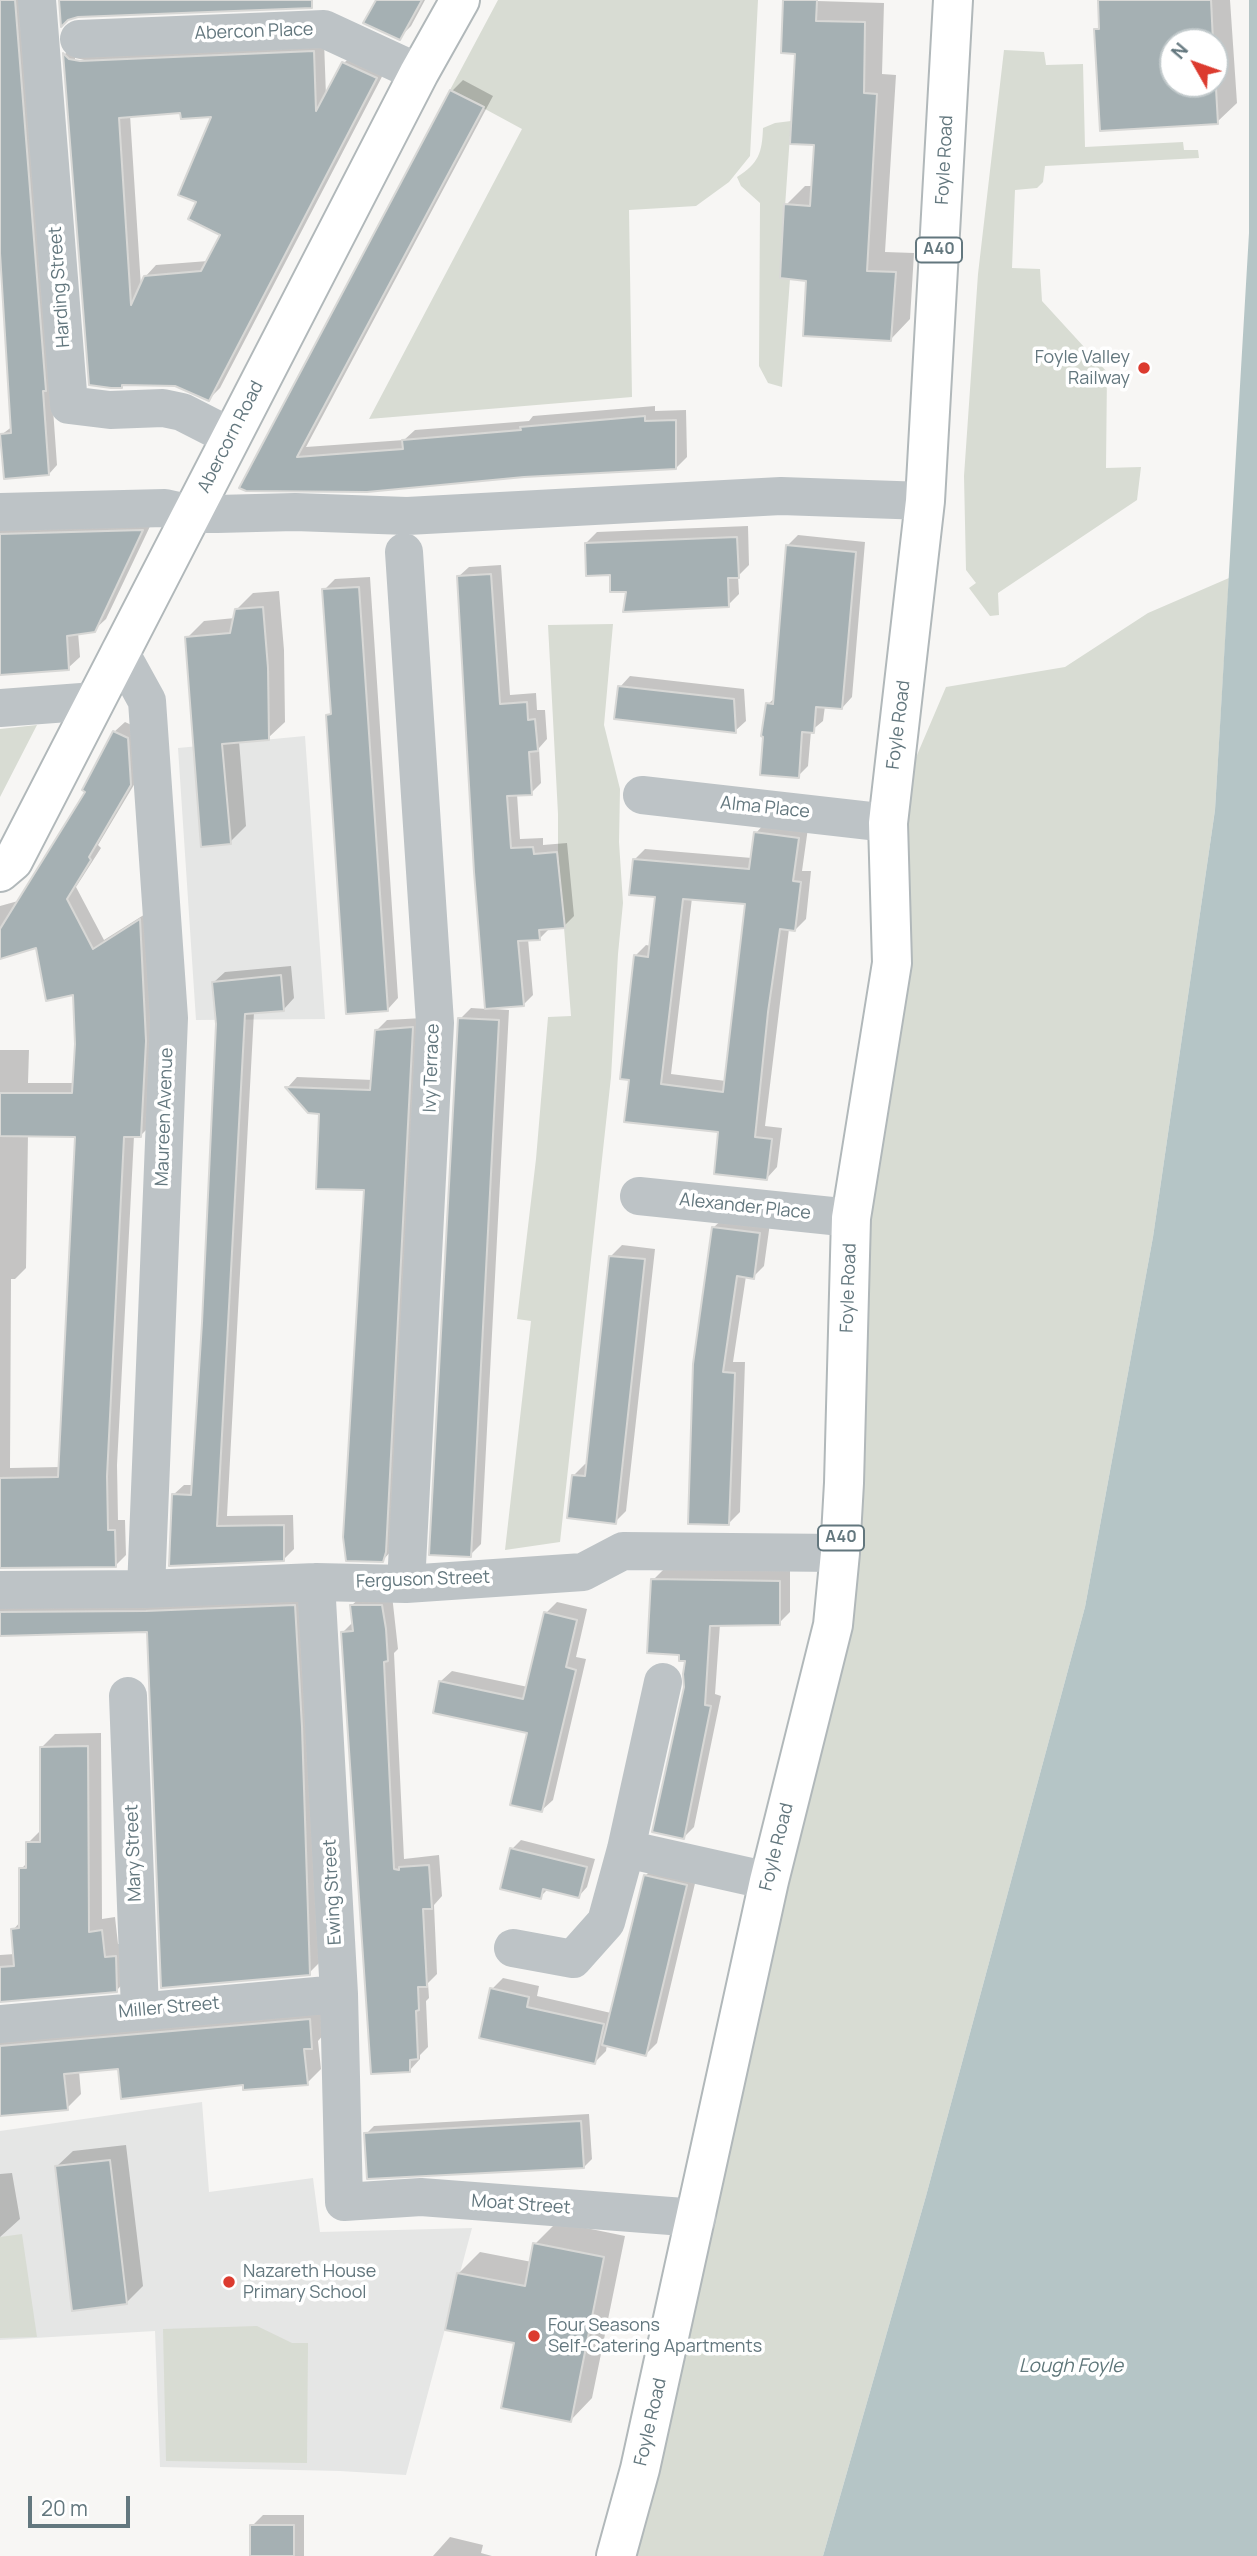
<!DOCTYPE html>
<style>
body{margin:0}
#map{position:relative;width:1257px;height:2556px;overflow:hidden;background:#f7f6f4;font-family:Manrope,sans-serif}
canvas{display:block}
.north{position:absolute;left:1159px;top:28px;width:70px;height:70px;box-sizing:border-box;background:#fff;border:2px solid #c1c9cb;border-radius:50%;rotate:310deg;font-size:19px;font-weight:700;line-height:28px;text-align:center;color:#63777e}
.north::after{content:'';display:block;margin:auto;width:24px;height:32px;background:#dc3b2f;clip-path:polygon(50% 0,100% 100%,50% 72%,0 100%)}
.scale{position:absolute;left:28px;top:2496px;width:102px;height:32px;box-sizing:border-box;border:4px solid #63777e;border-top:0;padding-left:9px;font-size:21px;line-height:24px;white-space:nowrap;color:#63777e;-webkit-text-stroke:5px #fff;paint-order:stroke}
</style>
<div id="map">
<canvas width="1257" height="2556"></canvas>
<div class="north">N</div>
<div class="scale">20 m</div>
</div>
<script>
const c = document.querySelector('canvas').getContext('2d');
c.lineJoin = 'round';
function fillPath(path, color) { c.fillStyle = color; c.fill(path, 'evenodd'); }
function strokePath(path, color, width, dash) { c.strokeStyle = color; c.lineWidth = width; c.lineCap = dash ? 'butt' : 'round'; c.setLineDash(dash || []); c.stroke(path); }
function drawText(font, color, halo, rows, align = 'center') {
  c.font = font + ' Manrope,sans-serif'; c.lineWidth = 7; c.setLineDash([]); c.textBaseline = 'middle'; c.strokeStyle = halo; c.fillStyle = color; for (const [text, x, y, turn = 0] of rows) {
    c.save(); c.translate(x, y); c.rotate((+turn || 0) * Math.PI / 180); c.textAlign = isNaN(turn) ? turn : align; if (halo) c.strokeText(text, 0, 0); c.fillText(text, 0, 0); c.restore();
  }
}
fillPath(new Path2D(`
 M 305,736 L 325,1019 L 196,1020 L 178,748 Z
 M 202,2102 L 209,2192 L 313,2178 L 320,2232 L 472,2228 L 406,2475 L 340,2471 L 160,2467 L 155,2331 L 0,2340 L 0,2131 Z`), '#e5e6e5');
fillPath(new Path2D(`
 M 498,0 L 758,0 L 750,156 L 729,182 L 696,206 L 629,210 L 632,397 L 369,419 L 522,129 L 450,90 Z
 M 1004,50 L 1044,52 L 1046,65 L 1083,64 L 1085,147 L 1183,142 L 1184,150 L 1198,150 L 1199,158 L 1045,166 L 1043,182 L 1037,188 L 1015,190 L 1012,268 L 1040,269 L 1042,301 L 1107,372 L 1106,468 L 1141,467 L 1137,500 L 998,593 L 999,615 L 990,616 L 969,588 L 976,583 L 966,570 L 964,476 L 978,274 Z
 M 791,121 L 780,278 L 790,279 L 782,387 L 768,383 L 759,366 L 760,203 L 741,186 L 737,177 C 759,163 762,153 763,128 L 775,123 Z
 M 1229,578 L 1215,810 L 1153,1237 L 1085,1607 L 926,2196 L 823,2556 L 616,2556 L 833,1625 L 888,823 L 946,687 L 1065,667 L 1148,613 Z
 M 613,624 L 604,725 L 620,789 L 619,842 L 623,903 L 618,954 L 611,1077 L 560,1542 L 505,1550 L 531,1321 L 517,1319 L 536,1159 L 548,1017 L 571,1016 L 558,852 L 558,814 L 548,625 Z
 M 37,725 L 0,797 L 0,729 Z
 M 22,2234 L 37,2337 L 0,2338 L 0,2237 Z
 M 257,2326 L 292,2343 L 308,2343 L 307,2463 L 166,2461 L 163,2329 Z`), '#d8dcd3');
fillPath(new Path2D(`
 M 1249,0 L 1257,0 L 1257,2556 L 823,2556 L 926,2196 L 1085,1607 L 1153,1237 L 1215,810 L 1249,233 Z`), '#b5c5c6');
fillPath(new Path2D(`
 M 0,0 L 24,0 L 57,465 L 49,474 L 1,435 L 13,426 L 0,229 Z
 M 378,0 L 425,0 L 411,26 L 400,37 Z
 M 784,0 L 884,3 L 882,74 L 896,75 L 885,252 L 914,253 L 910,319 L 891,339 L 808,279 L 786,205 L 805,186 L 813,186 L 815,143 Z
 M 1099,0 L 1230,0 L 1237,103 L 1217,122 L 1096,30 L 1101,25 ZM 1173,42 L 1215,42 L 1215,84 L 1173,84 Z
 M 324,41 L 326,96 L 344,63 L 355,52 L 387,67 L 220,388 L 209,399 L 175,384 L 124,383 L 121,386 L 91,384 L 65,54 L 75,44 ZM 75,58 L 89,61 L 75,62 ZM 182,111 L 214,115 L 222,234 L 208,261 L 156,265 L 145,277 L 141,287 L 130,115 Z
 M 463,80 L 493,96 L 306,447 L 404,440 L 415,430 L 529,421 L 533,416 L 655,406 L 655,411 L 686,410 L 687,457 L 676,468 L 247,490 L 452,91 Z
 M 0,520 L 153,520 L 106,619 L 94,630 L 78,632 L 80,657 L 68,668 L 0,673 Z
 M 748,526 L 749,565 L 738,576 L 739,594 L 728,605 L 611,573 L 586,543 L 597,532 Z
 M 798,535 L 865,542 L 852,697 L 842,708 L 825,706 L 823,721 L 811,731 L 808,766 L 798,776 L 768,704 L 776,697 L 787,546 Z
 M 501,565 L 510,695 L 536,693 L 537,710 L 545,710 L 547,739 L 539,748 L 541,783 L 531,793 L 517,794 L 520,839 L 543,838 L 543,845 L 567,843 L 574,916 L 564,926 L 550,928 L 540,938 L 528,939 L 533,995 L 523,1005 L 493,1006 L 493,1009 L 509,1010 L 481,1544 L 470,1555 L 460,1019 L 471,1008 L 487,1009 L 458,577 L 469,567 Z
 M 370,577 L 398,998 L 388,1009 L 328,716 L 332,711 L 324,590 L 335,579 Z
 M 279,591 L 284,650 L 285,722 L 268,738 L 239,741 L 246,826 L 230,842 L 187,638 L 204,621 L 235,618 L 236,610 L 253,593 Z
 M 630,676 L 744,689 L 746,721 L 735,731 L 620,687 Z
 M 125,722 L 138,728 L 141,773 L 98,845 L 101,848 L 76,887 L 104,940 L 150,911 L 151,1125 L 140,1136 L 134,1136 L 117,1465 L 118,1520 L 125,1520 L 126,1555 L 115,1566 L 0,1566 L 0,1050 L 29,1050 L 28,1083 L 75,1083 L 77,1044 L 75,993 L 37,946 L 0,957 L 0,906 L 18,901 L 88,792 L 114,732 ZM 28,1134 L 77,1135 L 60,1467 L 10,1468 L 11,1279 L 15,1279 L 26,1268 Z
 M 766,822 L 808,828 L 802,871 L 811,871 L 806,919 L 795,930 L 789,929 L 765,1126 L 782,1128 L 777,1167 L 767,1178 L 720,1130 L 631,1079 L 635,956 L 646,945 L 651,946 L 656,895 L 634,860 L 645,849 L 752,858 L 756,833 ZM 692,898 L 747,903 L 726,1081 L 671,1074 Z
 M 291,966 L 294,998 L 284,1009 L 254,1012 L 227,1516 L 293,1515 L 294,1549 L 283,1560 L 171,1564 L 173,1495 L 184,1485 L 193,1485 L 204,1324 L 218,1024 L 214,982 L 225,972 Z
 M 423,1018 L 393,1549 L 383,1560 L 366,1189 L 321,1113 L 309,1111 L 288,1087 L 297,1077 L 373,1080 L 376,1031 L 387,1020 Z
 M 725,1217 L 770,1223 L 764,1266 L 753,1277 L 746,1276 L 733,1362 L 745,1362 L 740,1512 L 729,1523 L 714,1227 Z
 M 622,1245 L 655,1249 L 626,1511 L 615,1522 L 574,1475 L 585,1464 L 588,1465 L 611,1256 Z
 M 664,1569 L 790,1571 L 790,1612 L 779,1623 L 720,1624 L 715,1694 L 721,1696 L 694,1827 L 683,1838 L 688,1660 L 681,1654 L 653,1580 Z
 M 305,1595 L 320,1962 L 309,1973 L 149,1630 L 0,1634 L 0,1599 Z
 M 363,1595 L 392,1595 L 398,1649 L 394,1653 L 404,1859 L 439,1855 L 442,1896 L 434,1905 L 437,1974 L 428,1983 L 429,1998 L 426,2001 L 428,2047 L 420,2055 L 420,2059 L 410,2070 L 342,1633 L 354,1621 L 352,1605 Z
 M 557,1602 L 587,1609 L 576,1657 L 586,1659 L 553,1800 L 542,1810 L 529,1732 L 441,1681 L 452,1671 L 528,1687 L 546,1613 Z
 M 101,1733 L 102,1919 L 115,1917 L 118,1944 L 129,1943 L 130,1976 L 117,1990 L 0,2000 L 0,1955 L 15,1954 L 13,1930 L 21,1921 L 21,1869 L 28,1862 L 28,1843 L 42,1829 L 41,1748 L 55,1734 Z
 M 521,1840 L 595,1859 L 587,1887 L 579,1896 L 549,1888 L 540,1897 L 512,1849 Z
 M 656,1865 L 697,1875 L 657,2043 L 646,2054 L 607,2044 L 606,2051 L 595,2062 L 492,1989 L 503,1978 L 539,1986 L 537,1996 L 611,2013 L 645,1876 Z
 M 323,2006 L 325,2033 L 318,2041 L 321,2069 L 307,2083 L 244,2083 L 120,2067 L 79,2071 L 81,2094 L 67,2108 L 0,2114 L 0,2026 Z
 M 589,2114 L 592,2159 L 584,2167 L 366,2134 L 374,2126 Z
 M 126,2145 L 143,2286 L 126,2303 L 56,2167 L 73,2151 Z
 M 12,2173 L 20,2219 L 0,2237 L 0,2174 Z
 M 557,2222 L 625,2236 L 592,2398 L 571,2420 L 516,2342 L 459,2273 L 480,2252 L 532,2262 L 535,2244 Z
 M 263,2515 L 304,2515 L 304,2556 L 252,2556 L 252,2526 Z
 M 450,2537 L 483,2545 L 481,2553 L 492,2556 L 433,2556 Z`), '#0003');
const building = new Path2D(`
 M 0,0 L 15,0 L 46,391 L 43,391 L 49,475 L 4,479 L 0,434 L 11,433 L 0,253 Z
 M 59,0 L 312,0 L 312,8 L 78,17 L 68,20 L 61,27 Z
 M 376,0 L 422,0 L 400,40 L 363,23 Z
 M 783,0 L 817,0 L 816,21 L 865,22 L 864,93 L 877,94 L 867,271 L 896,272 L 891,341 L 803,336 L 806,281 L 780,278 L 784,204 L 810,206 L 814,145 L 790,144 L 795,54 L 781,53 Z
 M 1098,0 L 1211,0 L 1213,42 L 1173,42 L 1173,84 L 1215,84 L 1215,71 L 1218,124 L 1100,131 L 1094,29 L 1099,29 Z
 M 314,51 L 316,111 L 342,62 L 377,78 L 209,401 L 175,386 L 122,385 L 122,388 L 111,388 L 89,385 L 63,53 L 69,59 L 80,61 ZM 180,113 L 181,119 L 211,117 L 178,195 L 196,202 L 188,219 L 220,235 L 201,271 L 144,276 L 131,305 L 119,118 Z
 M 450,90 L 484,107 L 297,457 L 403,449 L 402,440 L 521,430 L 520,427 L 645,416 L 645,421 L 676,420 L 676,469 L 524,477 L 367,492 L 246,491 L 239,488 Z
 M 143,530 L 95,632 L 67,636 L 69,670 L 0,675 L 0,534 Z
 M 737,537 L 739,578 L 728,578 L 729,607 L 623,612 L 626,592 L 610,592 L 610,575 L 586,576 L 585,543 Z
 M 786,545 L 856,552 L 842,709 L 816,707 L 814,733 L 802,732 L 799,778 L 760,775 L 763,737 L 761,736 L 766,703 L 773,704 Z
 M 491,574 L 500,704 L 527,702 L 528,720 L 535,719 L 538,751 L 529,752 L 532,795 L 507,796 L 511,848 L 533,847 L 534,854 L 557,852 L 565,928 L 539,930 L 540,940 L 518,941 L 524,1006 L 485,1009 L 474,872 L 457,576 Z
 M 359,587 L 388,1011 L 346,1014 L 326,715 L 331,714 L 322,589 Z
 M 263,607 L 268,668 L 269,740 L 222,744 L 231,844 L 201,847 L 185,637 L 230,633 L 235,609 Z
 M 618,686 L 734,699 L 736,733 L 614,719 Z
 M 113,731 L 128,738 L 131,785 L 89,857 L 91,860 L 67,899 L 93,949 L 140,919 L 146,1041 L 141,1137 L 124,1137 L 107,1476 L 108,1530 L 115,1530 L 116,1567 L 0,1568 L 0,1478 L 58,1477 L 75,1137 L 0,1136 L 0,1093 L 72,1093 L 75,1044 L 73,995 L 46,1001 L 36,948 L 0,959 L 0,929 L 85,792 L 82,790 Z
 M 754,832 L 799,838 L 793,881 L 801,882 L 795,931 L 780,929 L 768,1012 L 755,1137 L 772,1139 L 767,1180 L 714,1174 L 718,1132 L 624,1122 L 629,1080 L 620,1079 L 634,955 L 648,957 L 655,897 L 629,895 L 633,859 L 749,869 ZM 683,899 L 745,904 L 723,1092 L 661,1084 Z
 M 281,975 L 284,1011 L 245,1014 L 217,1526 L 284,1525 L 284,1561 L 169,1566 L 172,1494 L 191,1495 L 202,1323 L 216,1024 L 212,982 Z
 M 458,1018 L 499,1020 L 471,1557 L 429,1555 Z
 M 413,1027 L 386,1552 L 383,1562 L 346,1561 L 343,1537 L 364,1190 L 316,1189 L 319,1114 L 308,1113 L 285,1087 L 370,1090 L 375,1030 Z
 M 712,1227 L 760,1233 L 754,1279 L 737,1276 L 723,1372 L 735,1373 L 729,1525 L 688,1524 L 693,1364 Z
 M 609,1256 L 645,1259 L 616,1524 L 567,1518 L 572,1475 L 585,1476 Z
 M 651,1579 L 780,1581 L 780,1625 L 710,1626 L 705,1705 L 711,1706 L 684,1839 L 652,1832 L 684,1687 L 683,1674 L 685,1661 L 679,1661 L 679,1655 L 647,1653 Z
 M 295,1605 L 302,1727 L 310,1975 L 161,1988 L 147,1632 L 0,1636 L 0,1612 L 146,1611 Z
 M 350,1605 L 382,1605 L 386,1629 L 388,1661 L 384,1662 L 394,1869 L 399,1870 L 399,1867 L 429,1865 L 432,1909 L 423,1909 L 427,1987 L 418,1987 L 419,2010 L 416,2011 L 418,2059 L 410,2060 L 410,2072 L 371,2074 L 341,1632 L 353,1631 Z
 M 544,1612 L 577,1620 L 566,1667 L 576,1670 L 542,1812 L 510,1805 L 527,1733 L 433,1713 L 439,1681 L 523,1699 Z
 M 88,1746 L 89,1932 L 102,1930 L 105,1957 L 116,1956 L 117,1992 L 0,2002 L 0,1967 L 14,1966 L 11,1929 L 19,1928 L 19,1868 L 26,1868 L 26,1842 L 40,1842 L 40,1747 Z
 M 510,1848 L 587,1867 L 579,1898 L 543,1889 L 541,1899 L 500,1889 Z
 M 644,1875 L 687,1885 L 646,2056 L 602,2045 Z
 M 490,1988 L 529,1997 L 527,2007 L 604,2024 L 595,2064 L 479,2038 Z
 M 310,2019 L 312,2049 L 304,2049 L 308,2085 L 243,2090 L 243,2085 L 121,2099 L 118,2069 L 64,2074 L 68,2110 L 0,2116 L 0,2046 Z
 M 581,2121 L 584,2168 L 367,2179 L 364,2133 Z
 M 110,2160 L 127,2304 L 72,2311 L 55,2166 Z
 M 533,2243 L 604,2257 L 571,2422 L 501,2408 L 514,2343 L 445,2330 L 457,2273 L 525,2286 Z
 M 250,2525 L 294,2525 L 294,2556 L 250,2556 Z`);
fillPath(building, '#a5b0b3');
strokePath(building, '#d8d8d6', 2);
const major = new Path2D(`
 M 0,872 L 13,861 L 419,73 L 460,0
 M 616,2556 L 640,2469 L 769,1881 L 833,1625 L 840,1553 L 844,1483 L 851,1218 L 892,963 L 888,823 L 925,501 L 953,0`);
strokePath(major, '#b1b8ba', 42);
strokePath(new Path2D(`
 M 37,0 L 69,405 L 110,410 L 163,408 L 182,412 L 231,437
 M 79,39 L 324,29 L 419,73
 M 0,512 L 165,508 L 192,514 L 217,514 L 295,512 L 407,516 L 781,496 L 925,501
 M 404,552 L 435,1023 L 406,1584
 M 120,652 L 147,701 L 169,1018 L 146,1589
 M 0,708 L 95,701
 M 642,795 L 888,823
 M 639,1196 L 851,1218
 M 316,1582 L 339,1994 L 344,2202 L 421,2197 L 697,2218
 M 0,1590 L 146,1589 L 316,1582 L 406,1584 L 583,1572 L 623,1551 L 840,1553
 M 128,1696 L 140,2010
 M 626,1849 L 769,1881
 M 513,1948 L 573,1959 L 606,1922 L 626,1849 L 663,1682
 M 0,2024 L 339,1994`), '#bdc3c6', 38);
strokePath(major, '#fff', 38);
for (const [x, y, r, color] of [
 [1144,368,7,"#dc3b2f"],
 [229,2282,7,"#dc3b2f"],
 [534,2336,7,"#dc3b2f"]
]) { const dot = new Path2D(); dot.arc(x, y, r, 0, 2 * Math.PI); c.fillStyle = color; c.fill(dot); strokePath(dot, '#fff', 2.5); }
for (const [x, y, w] of [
 [939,250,46],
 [841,1538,46]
]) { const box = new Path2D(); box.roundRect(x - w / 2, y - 12.5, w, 25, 5); c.fillStyle = '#fff'; c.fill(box); strokePath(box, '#63777e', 2); }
drawText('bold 16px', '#63777e', null, [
 ["A40",939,250],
 ["A40",841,1538]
]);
drawText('18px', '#63777e', '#fff', [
 ["Abercon Place",254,32,-2],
 ["Foyle Road",945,160,-87],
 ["Harding Street",60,287,-94],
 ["Abercorn Road",231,437,-63],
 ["Foyle Road",899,725,-83],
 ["Alma Place",765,808,6],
 ["Ivy Terrace",432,1068,-88],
 ["Maureen Avenue",165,1117,-88],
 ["Alexander Place",745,1207,6],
 ["Foyle Road",849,1288,-88],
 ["Ferguson Street",423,1580,-2],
 ["Foyle Road",777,1847,-76],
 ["Mary Street",134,1853,-92],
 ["Ewing Street",333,1892,-93],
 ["Miller Street",169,2008,-5],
 ["Moat Street",521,2205,4],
 ["Foyle Road",651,2422,-77]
]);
drawText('18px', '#63777e', '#fff', [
 ["Foyle Valley",1130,358,"right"],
 ["Railway",1130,379,"right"],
 ["Nazareth House",243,2272],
 ["Primary School",243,2293],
 ["Four Seasons",548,2326],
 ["Self-Catering Apartments",548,2347]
], 'left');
drawText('italic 19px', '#5e7679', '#fff', [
 ["Lough Foyle",1071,2367]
]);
</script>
